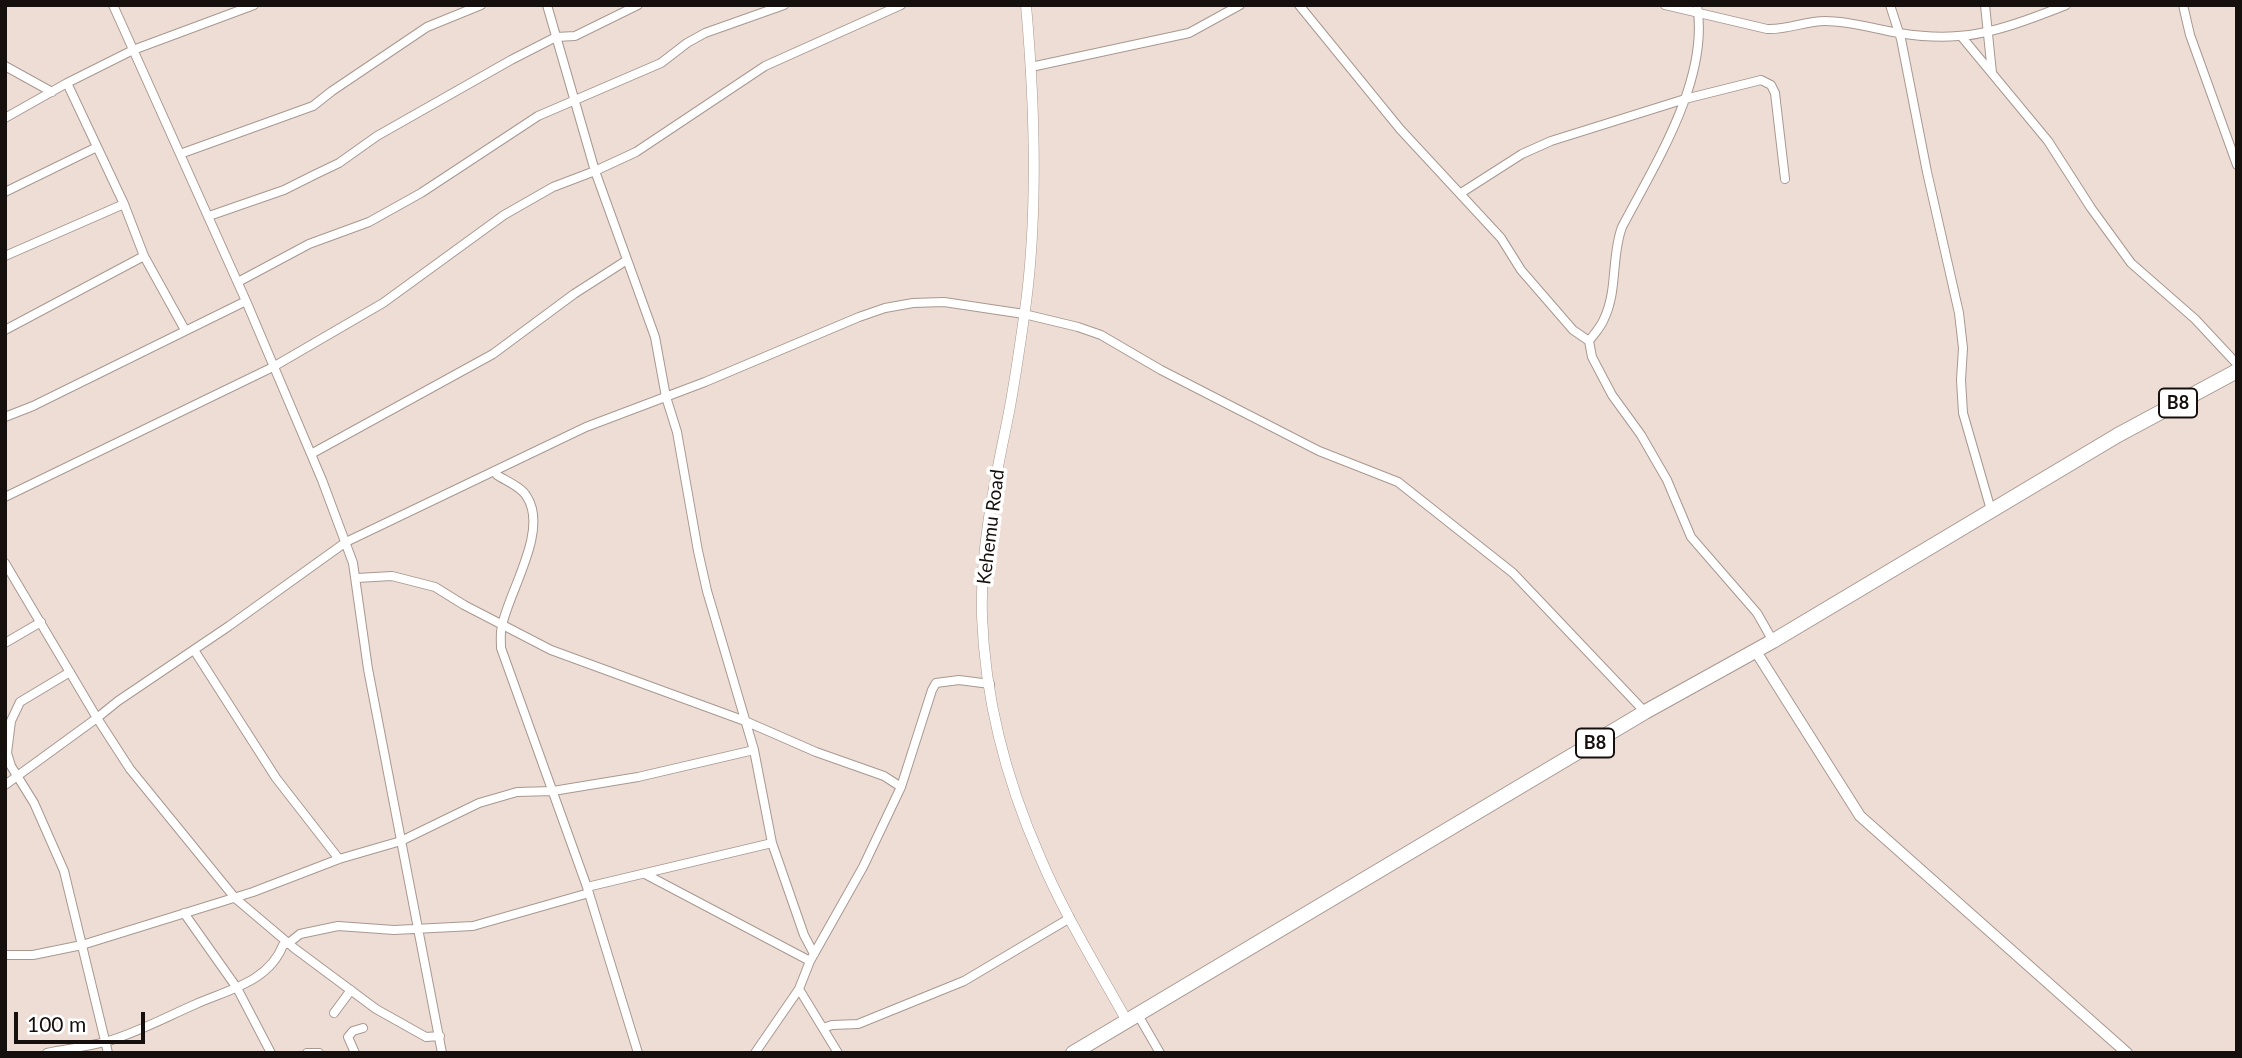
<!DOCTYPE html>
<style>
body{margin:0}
#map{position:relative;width:2242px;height:1058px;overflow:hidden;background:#eeddd4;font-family:Lato,sans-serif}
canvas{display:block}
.frame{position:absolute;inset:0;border:7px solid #15100d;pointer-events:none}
.scale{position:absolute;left:14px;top:1012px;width:131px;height:32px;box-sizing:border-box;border:4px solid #15100d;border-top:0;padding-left:9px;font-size:21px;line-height:24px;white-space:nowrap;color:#15100d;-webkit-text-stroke:5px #fff;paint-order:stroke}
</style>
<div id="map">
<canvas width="2242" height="1058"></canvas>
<div class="frame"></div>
<div class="scale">100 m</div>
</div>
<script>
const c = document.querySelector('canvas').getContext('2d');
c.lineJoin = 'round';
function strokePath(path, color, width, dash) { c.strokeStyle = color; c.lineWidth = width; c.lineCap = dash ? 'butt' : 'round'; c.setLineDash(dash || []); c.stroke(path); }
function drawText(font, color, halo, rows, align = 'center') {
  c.font = font + ' Lato,sans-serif'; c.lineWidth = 7; c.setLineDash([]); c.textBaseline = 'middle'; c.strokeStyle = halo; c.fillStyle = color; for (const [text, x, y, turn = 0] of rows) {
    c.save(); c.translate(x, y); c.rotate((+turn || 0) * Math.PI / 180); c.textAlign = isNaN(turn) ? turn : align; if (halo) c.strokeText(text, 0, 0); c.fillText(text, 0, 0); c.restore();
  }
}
const minor = new Path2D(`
 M 113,5 L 246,301 L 322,480 L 353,563 L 368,669 L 442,1053
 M 547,5 L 595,171 L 655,337 L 666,397 L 677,432 L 698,551 L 707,591 L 754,750 L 772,843 L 804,935 L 814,954
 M 1299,5 L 1400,129 L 1501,238 L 1521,270 L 1573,330 L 1589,341
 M 1665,5 L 1767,29 C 1788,30 1805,21 1825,21 C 1850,21 1875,29 1899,33 C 1918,36 1939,38 1958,36 C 1990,35 2036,17 2066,5
 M 1697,5 C 1710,79 1655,164 1622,227 C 1611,256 1618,290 1604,319 C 1601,327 1594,334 1589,341 L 1592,357 L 1612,395 L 1641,435 L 1667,480 L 1691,537 L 1757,613 L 1773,641
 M 1890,5 L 1901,39 L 1927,172 L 1959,313 L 1963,348 L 1961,380 L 1963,413 L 1991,510
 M 1985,5 L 1992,73
 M 2183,5 L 2190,35 L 2237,165
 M 1961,36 L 2048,141 L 2091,208 L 2131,263 L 2195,319 L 2237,364
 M 5,66 L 52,92
 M 1031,67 L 1189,33 L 1240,5
 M 67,83 L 124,204 L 144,256 L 185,330
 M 5,118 L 67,83 L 133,50 L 254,5
 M 180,154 L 313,106 L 332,91 L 427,27 L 481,5
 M 5,192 L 97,147
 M 1461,193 L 1522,154 L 1551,141 L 1685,99 L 1761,80 L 1771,85 L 1775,93 L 1785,179
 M 209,216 L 284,190 L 314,175 L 339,163 L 377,136 L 511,60 L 556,37 L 575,36 L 638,5
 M 5,256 L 124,204
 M 238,282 L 309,244 L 369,222 L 421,193 L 538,116 L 661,63 L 687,43 L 705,33 L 784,5
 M 5,330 L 144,256
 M 5,417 L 33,406 L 246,301
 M 311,454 L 493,354 L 574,294 L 627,260
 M 495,471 L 497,475 C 506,481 522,487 527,497 C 549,531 508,593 502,626 C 500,633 501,641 501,648 L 587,887 L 638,1053
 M 5,497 L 273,367 L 383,303 L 504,215 L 553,187 L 595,171 L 636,152 L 765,66 L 901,5
 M 5,563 L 97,718 L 130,769 L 235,898 L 294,948 L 376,1009 L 426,1037 L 440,1036
 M 357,578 L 392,576 L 435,587 L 464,605 L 551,650 L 745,721 L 816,752 L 884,776 L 901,787
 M 5,643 L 41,622
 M 194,650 L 276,778 L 339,859
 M 70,672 L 20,702 L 11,721 L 7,753 L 11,766 L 34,803 L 64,871 L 108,1053
 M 5,785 L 97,718 L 118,701 L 229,626 L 346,542 L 586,427 L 705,382 L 859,317 L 885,308 L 913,303 L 944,302 L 1024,314 L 1078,327 L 1101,335 L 1161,370 L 1319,451 L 1398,482 L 1513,573 L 1645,712
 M 645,874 L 810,961
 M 587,887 L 772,843
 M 184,913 L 237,988 L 271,1053
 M 5,955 L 33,955 L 82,945 L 253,892 L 339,859 L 401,841 L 479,803 L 517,792 L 553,791 L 638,777 L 754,750
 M 799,989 L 838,1053
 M 334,1013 L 351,990
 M 1138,1015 L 1160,1053
 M 823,1028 L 832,1025 L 858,1024 L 964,981 L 1070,918
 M 47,1053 C 66,1049 86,1047 105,1042 C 137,1033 166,1017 196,1004 C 227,990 269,982 283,945 L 290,942 L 300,934 L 338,926 L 394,930 L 473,926 L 589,893
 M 307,1053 L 319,1053
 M 355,1053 L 348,1037 L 353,1031 L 363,1028
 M 755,1053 L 799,989 L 810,961 L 863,867 L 901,787 L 932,690 L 936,683 L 959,680 L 990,684`);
const tertiary = new Path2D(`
 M 1026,5 C 1035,107 1039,216 1024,317 C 1019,352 1014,388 1007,422 C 994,485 980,551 982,616 C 985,699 1007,782 1040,857 C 1064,914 1097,967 1127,1021`);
const secondary = new Path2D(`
 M 1755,650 L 1860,816 L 2127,1053`);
const trunk = new Path2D(`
 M 1073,1053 L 1645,712 L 1773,641 L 2118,435 L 2237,371`);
strokePath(minor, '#a89890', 10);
strokePath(tertiary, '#a89890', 11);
strokePath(secondary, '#a89890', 12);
strokePath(trunk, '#a89890', 16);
strokePath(minor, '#fff', 8);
strokePath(tertiary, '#fff', 10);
strokePath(secondary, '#fff', 10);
strokePath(trunk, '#fff', 14);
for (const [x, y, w] of [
 [2178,403,38],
 [1595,743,38]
]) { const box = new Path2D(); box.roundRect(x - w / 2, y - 14.5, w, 29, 5); c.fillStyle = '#fff'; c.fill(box); strokePath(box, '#15100d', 2); }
drawText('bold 18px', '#15100d', null, [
 ["B8",2178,403],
 ["B8",1595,743]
]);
drawText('19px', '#15100d', '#fff', [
 ["Kehemu Road",991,527,-83]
]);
</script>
